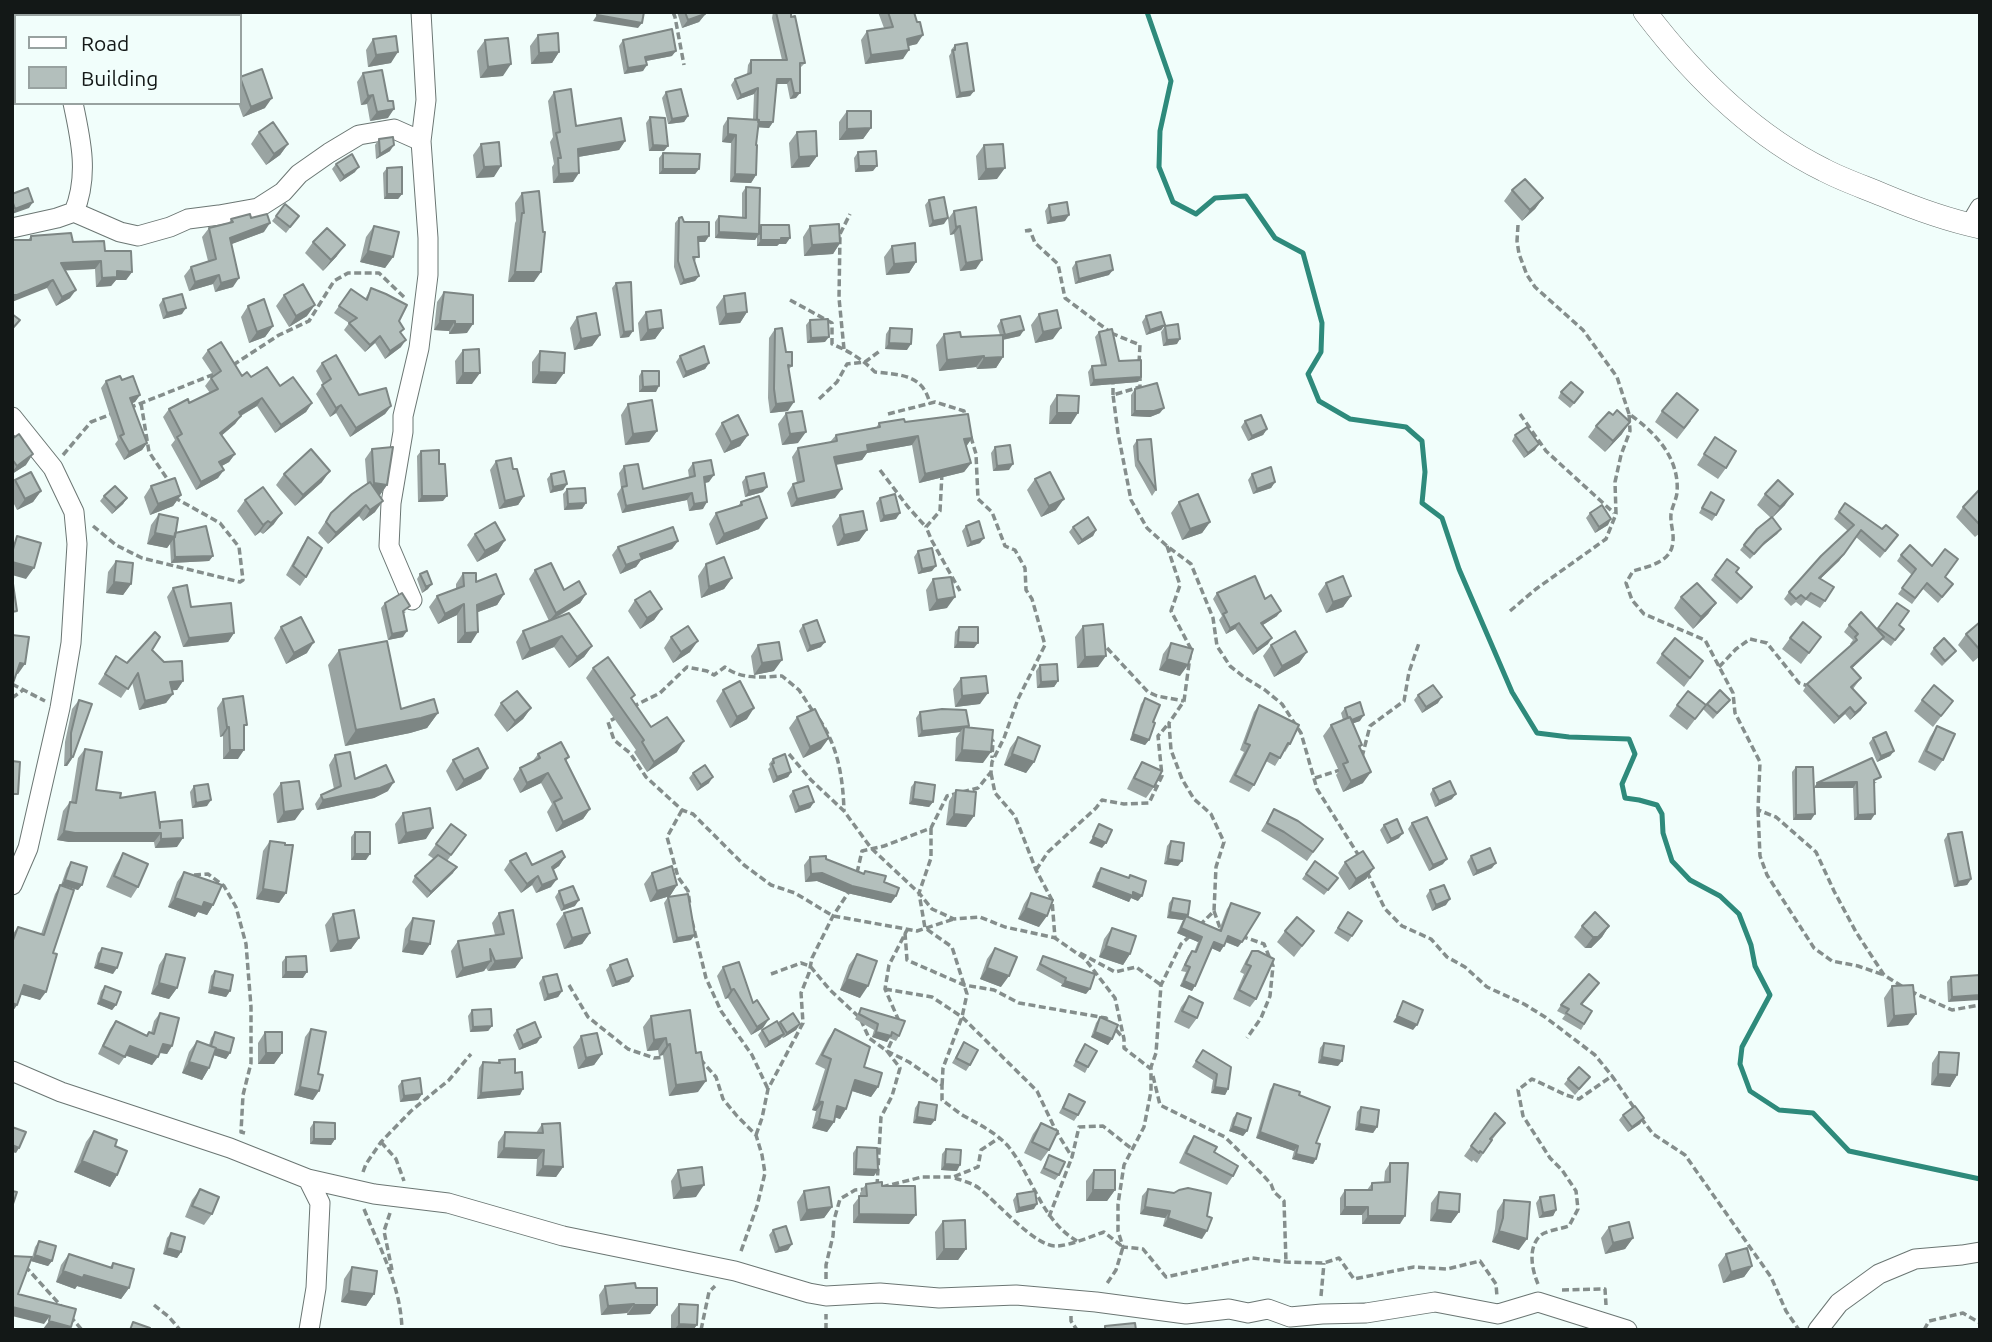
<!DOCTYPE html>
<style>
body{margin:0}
#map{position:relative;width:1992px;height:1342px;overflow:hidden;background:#f1fefb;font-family:Ubuntu,sans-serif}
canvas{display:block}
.frame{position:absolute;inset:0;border:14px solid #131817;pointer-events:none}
.legend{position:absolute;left:14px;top:14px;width:228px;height:91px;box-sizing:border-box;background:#f1fefb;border:2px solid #98a2a0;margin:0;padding:9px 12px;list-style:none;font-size:21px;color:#131817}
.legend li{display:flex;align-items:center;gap:14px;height:35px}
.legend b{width:35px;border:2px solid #98a2a0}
</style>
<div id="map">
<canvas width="1992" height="1342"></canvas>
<div class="frame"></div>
<ul class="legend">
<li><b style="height:9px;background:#fff"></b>Road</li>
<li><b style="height:19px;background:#b3bfbc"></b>Building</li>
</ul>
</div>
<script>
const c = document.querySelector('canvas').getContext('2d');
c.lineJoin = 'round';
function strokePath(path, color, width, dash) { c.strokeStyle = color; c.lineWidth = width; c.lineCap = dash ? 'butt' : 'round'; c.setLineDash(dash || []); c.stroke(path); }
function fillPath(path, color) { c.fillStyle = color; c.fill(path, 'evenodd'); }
strokePath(new Path2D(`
 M 1147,12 L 1171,81 L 1160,131 L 1159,167 L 1173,202 L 1196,214 L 1215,198 L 1246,196 L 1275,238 L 1303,253 L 1322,323 L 1321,352 L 1308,374 L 1319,401 L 1350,419 L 1406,427 L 1422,441 L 1425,472 L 1422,503 L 1442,518 L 1459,569 L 1512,692 L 1537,733 L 1569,737 L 1629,739 L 1635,754 L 1622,784 L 1625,798 L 1639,800 L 1657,805 L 1662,814 L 1663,833 L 1672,861 L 1690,880 L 1720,896 L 1739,914 L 1751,945 L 1755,966 L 1770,995 L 1742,1047 L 1740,1064 L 1750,1091 L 1779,1110 L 1813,1113 L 1849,1151 L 1980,1179`), '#2e8a7b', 5);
const minor = new Path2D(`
 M 56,12 L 56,16
 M 74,212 L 120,232 L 138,236 L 170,227 L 188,219 L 219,215 L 258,208 L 283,192 L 299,174 L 329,153 L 359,135 L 394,129 L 421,141
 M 1970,225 L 1980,208
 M 12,228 L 57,218 L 74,212 C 89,176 81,140 73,103
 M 12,417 L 53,468 L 74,512 L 77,544 L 71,643 L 60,708 L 28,848 L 12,885
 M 412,600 L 389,546 L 391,503 L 403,432 L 403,416 L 419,348 L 428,275 L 428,238 L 421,141 L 426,100 L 421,12
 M 12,1071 L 61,1092 L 230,1148 L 308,1179 L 374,1194 L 448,1203 L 563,1236 L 735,1271 L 809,1293 L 826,1296 L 880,1293 L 939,1298 L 1016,1295 L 1096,1302 L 1186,1314 L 1229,1309 L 1248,1313 L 1268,1309 L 1290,1317 L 1322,1314 L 1366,1313 L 1435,1302 L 1498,1314 L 1538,1302 L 1627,1330
 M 308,1179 L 320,1203 L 316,1288 L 309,1330
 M 1818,1330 L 1839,1303 L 1879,1274 L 1915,1259 L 1962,1255 L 1980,1252`);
const major = new Path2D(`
 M 1645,12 C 1693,75 1753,135 1824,170 C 1843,180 1864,187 1883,195 C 1914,208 1947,220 1980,227`);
strokePath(minor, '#6b7673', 21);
strokePath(major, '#6b7673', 24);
strokePath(new Path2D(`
 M 673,12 L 675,17 L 684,65
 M 12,48 L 16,46
 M 1518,225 L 1517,241 L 1519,254 L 1527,275 L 1535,287 L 1583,330 L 1617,377 L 1629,414
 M 1025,231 L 1030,230 L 1035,243 L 1058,264 L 1065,298 L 1110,332
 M 790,300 L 832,323 L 832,344 C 849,351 862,359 875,372 C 901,375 923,374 930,404
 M 1111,333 L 1140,345 L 1139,363
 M 844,349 L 839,298 L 840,234 L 850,214
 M 233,365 L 279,335 L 309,321 L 334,281 L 348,273 L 379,273 L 406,299
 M 1140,374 L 1140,387 L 1113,395 L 1118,433 L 1131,500 L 1147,528 L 1167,546 L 1191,564 L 1213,618 L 1217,646 L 1230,666 L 1244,677 L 1265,690 L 1282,704 L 1301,733 L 1317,789 L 1359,856
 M 1113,395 L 1113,380
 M 819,399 L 837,382 L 847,364 L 865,362 L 881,350
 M 141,403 L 149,452 L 170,483
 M 129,408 L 217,373
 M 888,414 L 935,402 L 964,411 L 965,416
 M 1520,414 L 1546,451 L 1614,513
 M 63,455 L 91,422 L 112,414
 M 880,470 L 908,507 L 926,527
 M 942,473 L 940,511 L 926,527 L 932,541 L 960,591
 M 93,526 L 116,545 L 142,558 L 240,582 L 243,580 L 239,547 L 220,523 L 177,499 L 176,496
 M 1167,546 L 1180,585 L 1171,611 L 1191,649 L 1184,701 L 1169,723 L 1171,750 L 1182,779 L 1194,799 L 1211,814 L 1224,842 L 1216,867 L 1214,911 L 1200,925
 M 1510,611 L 1536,589 L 1606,539 L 1616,514 L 1615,482 L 1621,455 L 1630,431 L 1629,414 C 1655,432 1680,458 1677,493 C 1676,500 1672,507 1671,514 C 1670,523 1674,532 1673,541 C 1672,562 1650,566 1633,571 L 1626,583 L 1632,600 L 1644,614 L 1705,640 L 1733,693 L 1735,713 L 1760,762 L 1758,810 L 1776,817 L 1816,852 L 1834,891 L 1856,932 L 1884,975 L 1903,987
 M 1107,648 L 1148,692 L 1157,696 L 1184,701
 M 1719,667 L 1736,649 L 1750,639 L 1767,643 L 1799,683 L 1811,687
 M 12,684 L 45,701
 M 12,698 L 23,690
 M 632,707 L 660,693 L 687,667 L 707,671 L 714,675 L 725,667 C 741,680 763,677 782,676 L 799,690 L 814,713
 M 617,717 L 608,722 L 614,740 L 630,753 L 646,777 L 682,810 L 693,814 L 744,865 L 771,885 L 795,893 L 833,916 L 856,920 L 917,931 L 954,919
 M 819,719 C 838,746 843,778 844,811
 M 989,736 L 993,741 L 992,758
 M 789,754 L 811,780 L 844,811 L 871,848 L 919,893 L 932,909 L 954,919 L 980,917 L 1005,927 L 1056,938
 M 1362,757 L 1370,726 L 1404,701 L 1409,672 L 1419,643
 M 991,773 L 995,793 L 1015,816 L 1036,870 L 1052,900 L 1055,938 L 1085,959 L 1115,998 L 1124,1039 L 1124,1048 L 1151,1069
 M 1315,778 L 1343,769
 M 682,810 L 667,837 L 678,877 L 688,891 L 690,906
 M 1758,810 L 1760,856 L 1767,875 L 1814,948 L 1832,961 L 1858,966 L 1884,975
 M 931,828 L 931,858 L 919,893 L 925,928 L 952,947 L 967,994 L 962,1017 L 943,1068 L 942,1087
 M 1036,870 L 1048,852 L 1096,808 L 1102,800 L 1124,804 L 1149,803 L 1162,776 L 1158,736 L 1169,723
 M 1367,872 L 1385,909 L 1402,926 L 1431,939 L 1447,957 L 1465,967 L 1487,987 L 1524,1004 L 1545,1017 L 1595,1055 L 1612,1076
 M 857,873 L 862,851 L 884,846 L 931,828 L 947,796 L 978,788 L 991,772 L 992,762 L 1004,738 L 1018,699 L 1045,645 L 1032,599 L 1026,590 L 1025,568 L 1015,550 L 1005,546 L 992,512 L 978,499 L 976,454 L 970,434
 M 194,875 L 208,874 L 224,886 L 236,907 L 246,944 L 251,1007 L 251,1063 L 243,1095 L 241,1132 L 245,1133
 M 1214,911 L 1220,928 L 1224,930
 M 692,921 L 706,978 L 721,1011 L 752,1055 L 768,1089
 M 905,933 L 907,960 L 964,985 L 994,990 L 1019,1003 L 1106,1018 L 1123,1038
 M 1190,936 L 1181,944 L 1161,985 L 1156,1053 L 1151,1067 L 1151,1091 L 1144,1127 L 1124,1165 L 1118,1204 L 1118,1231 L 1123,1247 L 1143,1249 L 1166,1277 L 1252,1258 L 1286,1262 L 1324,1263 L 1339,1258 L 1354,1279 L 1414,1267 L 1447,1269 L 1480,1261 L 1496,1284 L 1497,1297
 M 1241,936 L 1264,944 L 1273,966 L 1270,996 L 1261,1018 L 1247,1038
 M 1080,953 L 1115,972 L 1136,967 L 1161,985
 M 771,974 L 801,963 L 810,966 L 830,990 L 860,1018 L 869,1038 L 887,1051 L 909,1062 L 942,1085 L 942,1100 C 949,1105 956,1111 964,1116 C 980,1125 995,1132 1008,1146 C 1033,1177 1041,1220 1077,1241
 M 569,985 L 588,1017 L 628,1049 L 654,1058 L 665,1057
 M 885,989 L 932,997 L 962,1017 L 1037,1091 L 1056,1131 L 1072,1157 L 1079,1127 L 1103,1126 L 1132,1149
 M 1910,991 L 1952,1010 L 1980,1005
 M 899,1021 L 885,989 L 889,965 L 907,930
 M 700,1059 L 716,1077 L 723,1099 L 737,1116 L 756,1135 L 762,1155 L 765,1173 L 757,1206 L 740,1254
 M 1153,1076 L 1160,1105 L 1225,1137 L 1261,1173 L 1271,1184 L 1274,1192 L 1284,1201 L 1286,1262
 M 1641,1118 L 1653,1134 L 1685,1155 L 1771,1277 L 1786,1311 L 1799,1330
 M 756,1135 L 762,1118 L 768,1089 L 803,1023 L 801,993 L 809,973 L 812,958 L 833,916 L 850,890
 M 381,1142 L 396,1159 L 404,1181
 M 363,1172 L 366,1164 L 381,1142 L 411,1111 L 449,1080 L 471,1054
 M 955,1178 C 963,1181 973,1183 980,1189 C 997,1202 1036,1248 1057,1246 C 1072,1245 1089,1237 1104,1232 L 1123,1247 L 1116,1270 L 1106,1285
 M 877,1186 L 881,1117 L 892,1096 L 900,1068 L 887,1051 L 893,1038
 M 882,1187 L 922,1177 L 953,1177 L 978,1167 L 981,1150 L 999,1138
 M 364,1209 C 380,1249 401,1286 402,1330
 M 390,1213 L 384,1231 L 392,1270
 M 1049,1217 L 1072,1157
 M 25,1266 L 62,1307
 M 826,1279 L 826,1265 L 833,1236 L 834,1220 L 840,1199 L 855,1190 L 867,1189
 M 1538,1284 C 1532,1270 1527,1247 1541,1235 C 1548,1230 1561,1229 1569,1226 L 1578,1209 L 1576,1191 L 1562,1170 L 1550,1158 L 1523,1116 L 1518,1090 L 1532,1079 L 1566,1095 L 1579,1099 L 1612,1076 L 1635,1109
 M 1562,1290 L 1605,1289 L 1606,1305
 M 1321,1296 L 1324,1263
 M 154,1305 L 169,1317 L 180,1330
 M 70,1316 L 82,1330
 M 1071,1316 L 1071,1321 L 1077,1330
 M 701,1330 L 709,1292 L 715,1286
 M 826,1330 L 826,1314
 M 1924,1330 L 1929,1321 L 1963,1313 L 1980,1323`), '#858e8c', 3.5, [7, 3.5]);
strokePath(minor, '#fff', 19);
strokePath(major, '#fff', 23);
fillPath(new Path2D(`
 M 677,12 L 707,12 L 699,22 L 682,28 Z
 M 773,12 L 791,12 L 791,17 L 805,63 L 800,68 L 796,98 L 790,99 L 787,84 L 777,84 L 773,122 L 769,128 L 758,127 L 756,145 L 756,175 L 751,183 L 730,182 L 731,143 L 722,142 L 723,126 L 728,118 L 753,119 L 754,94 L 737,100 L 731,85 L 735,79 L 747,75 L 748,65 L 751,60 L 782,60 L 772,18 Z
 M 878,12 L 914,12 L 917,44 L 908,46 L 903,59 L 865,64 L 861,40 L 867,31 L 884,28 Z
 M 538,35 L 559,52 L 552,63 L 531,64 L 530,46 Z
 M 373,39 L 391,63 L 368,67 L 366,50 Z
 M 485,40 L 503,76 L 480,78 L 477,51 Z
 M 623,40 L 672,56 L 646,61 L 643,71 L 624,74 L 619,46 Z
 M 955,45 L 974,91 L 970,96 L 956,98 L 949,56 L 951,53 L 951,50 Z
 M 363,73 L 388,118 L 370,121 L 367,104 L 361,105 L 357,82 Z
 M 240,77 L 265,108 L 243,117 L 238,103 L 240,103 Z
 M 554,92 L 576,126 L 625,141 L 619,150 L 578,157 L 573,182 L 553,183 L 552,167 L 554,164 L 550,142 L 553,137 L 548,101 Z
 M 666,92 L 688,116 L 684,122 L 668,124 L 662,98 Z
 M 847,111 L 871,128 L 863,139 L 839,140 L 839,122 Z
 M 650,117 L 664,151 L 649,151 L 646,123 Z
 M 259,132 L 288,144 L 280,155 L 266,165 L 251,144 Z
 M 797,132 L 817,156 L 809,167 L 791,168 L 789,143 Z
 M 379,139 L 390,151 L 376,159 L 375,145 Z
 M 481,144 L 494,177 L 476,178 L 473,155 Z
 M 984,145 L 997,179 L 978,180 L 976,156 Z
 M 858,152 L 873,171 L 855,172 L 854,158 Z
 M 663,153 L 699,169 L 695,174 L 659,174 L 659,158 Z
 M 336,164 L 355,172 L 340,182 L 332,169 Z
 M 387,168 L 402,194 L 398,199 L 384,199 L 383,173 Z
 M 746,187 L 759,227 L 761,225 L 786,244 L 779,244 L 777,246 L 757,246 L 757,237 L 755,240 L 715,238 L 715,222 L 719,216 L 742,218 L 742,193 Z
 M 1512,190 L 1543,198 L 1535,209 L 1522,221 L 1504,201 Z
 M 522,193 L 534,282 L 508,282 L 515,223 L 516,221 L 515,203 Z
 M 929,200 L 944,224 L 929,227 L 925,205 Z
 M 1049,205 L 1065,221 L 1047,224 L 1045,211 Z
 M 954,211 L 976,269 L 960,271 L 954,234 L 950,235 L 948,219 Z
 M 276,216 L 299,216 L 286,233 L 272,221 Z
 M 251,218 L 264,232 L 231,244 L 233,287 L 215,292 L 213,284 L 189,291 L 184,276 L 191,267 L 208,261 L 202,237 L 209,228 L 229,223 L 231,219 Z
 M 679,218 L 709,236 L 705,242 L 699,242 L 695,262 L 699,276 L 695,281 L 680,285 L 674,267 L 675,223 Z
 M 374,226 L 393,257 L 385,268 L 360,262 L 366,237 Z
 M 810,226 L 840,243 L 833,254 L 804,256 L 803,237 Z
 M 31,236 L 73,242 L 105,251 L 132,272 L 126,280 L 116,280 L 111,286 L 96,287 L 95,269 L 65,270 L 70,298 L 56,306 L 47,288 L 28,240 Z
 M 313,242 L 337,256 L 323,271 L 305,253 Z
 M 892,246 L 916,262 L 909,273 L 886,275 L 884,257 Z
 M 1076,262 L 1109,275 L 1075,284 L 1072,268 Z
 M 616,283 L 629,337 L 620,338 L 612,288 Z
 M 371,288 L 399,321 L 401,333 L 401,347 L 385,359 L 375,343 L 365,352 L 344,330 L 349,323 L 334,313 L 351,289 L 365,299 Z
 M 444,292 L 467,333 L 449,334 L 449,331 L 434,330 L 437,302 Z
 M 284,295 L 307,316 L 289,327 L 276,306 Z
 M 724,296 L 747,312 L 740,323 L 719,325 L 716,307 Z
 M 163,299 L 182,314 L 163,319 L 159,305 Z
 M 248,306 L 273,326 L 265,337 L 249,343 L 241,317 Z
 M 646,312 L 663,328 L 655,339 L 640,341 L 638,323 Z
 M 1039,314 L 1053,339 L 1035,343 L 1031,325 Z
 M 1146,316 L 1165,325 L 1161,330 L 1146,335 L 1142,322 Z
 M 577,317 L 600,335 L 592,346 L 574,350 L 570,328 Z
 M 810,320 L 825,342 L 807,343 L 806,325 Z
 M 1001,320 L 1020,336 L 1003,340 L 1003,357 L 996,368 L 977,369 L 976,367 L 939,371 L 936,345 L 944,334 L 961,337 L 1000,335 L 997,326 Z
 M 1165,326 L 1177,344 L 1163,346 L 1161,332 Z
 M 890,328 L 907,350 L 885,349 L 886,334 Z
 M 775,329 L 792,366 L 789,369 L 788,411 L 770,413 L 768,398 L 769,338 Z
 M 1099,332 L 1119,361 L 1141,377 L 1138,382 L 1090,386 L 1088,372 L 1092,366 L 1101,365 L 1095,337 Z
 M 208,350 L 242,376 L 280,386 L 312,403 L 306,412 L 275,433 L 257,406 L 241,416 L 235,424 L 221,436 L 235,454 L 229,462 L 222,466 L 218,478 L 196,490 L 171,445 L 175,440 L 163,417 L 169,409 L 189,403 L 210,393 L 205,386 L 211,378 L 214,376 L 202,358 Z
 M 463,350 L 472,384 L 456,384 L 455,361 Z
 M 540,351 L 556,384 L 532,383 L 532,362 Z
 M 680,356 L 709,363 L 705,369 L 683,378 L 676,362 Z
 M 322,363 L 359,395 L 391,406 L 385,414 L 350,437 L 336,413 L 330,417 L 316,394 L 323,384 L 316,371 Z
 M 642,371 L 656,392 L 639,392 L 639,376 Z
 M 122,380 L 140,395 L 135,402 L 132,403 L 147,443 L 142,450 L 124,460 L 115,444 L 118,440 L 101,388 L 106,381 Z
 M 1135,389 L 1160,413 L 1150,417 L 1131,416 L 1131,395 Z
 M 1561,392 L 1579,398 L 1570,408 L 1558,398 Z
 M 1057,395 L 1071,424 L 1049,424 L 1050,406 Z
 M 628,404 L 657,431 L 649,442 L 625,445 L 621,415 Z
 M 1662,411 L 1691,421 L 1677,439 L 1655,422 Z
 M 786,413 L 798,443 L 782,445 L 778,424 Z
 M 1245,421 L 1267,429 L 1263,435 L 1248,441 L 1241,427 Z
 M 905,422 L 972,438 L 966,446 L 971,463 L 964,472 L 919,483 L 912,445 L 867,453 L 862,460 L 836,465 L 835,498 L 791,507 L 787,493 L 793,484 L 797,483 L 792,457 L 798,448 L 830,442 L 836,435 L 876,428 L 879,423 Z
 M 722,423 L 748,435 L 740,446 L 724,453 L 715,434 Z
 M 1596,426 L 1622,434 L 1605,452 L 1588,437 Z
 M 1515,435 L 1535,450 L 1524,458 L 1512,441 Z
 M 1715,437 L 1726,468 L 1718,479 L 1697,465 Z
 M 12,439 L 26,465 L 12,474 Z
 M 1137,440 L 1156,490 L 1152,496 L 1135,466 L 1133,446 Z
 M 995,447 L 1009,470 L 993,471 L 991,453 Z
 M 372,449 L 387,485 L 380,495 L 379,495 L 375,512 L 363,521 L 359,516 L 328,544 L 318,533 L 331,513 L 367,484 L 365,459 Z
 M 421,451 L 439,464 L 443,501 L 418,502 L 417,456 Z
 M 496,461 L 513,469 L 524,496 L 518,505 L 499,509 L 490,470 Z
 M 693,463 L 709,482 L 705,483 L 703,509 L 689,511 L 687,500 L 622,513 L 617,494 L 621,488 L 619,473 L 624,466 L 643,489 L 689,477 L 688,470 Z
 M 284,474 L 322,482 L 295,506 L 276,485 Z
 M 551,474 L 567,484 L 563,490 L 550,493 L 547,479 Z
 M 1252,474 L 1275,482 L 1271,488 L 1253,494 L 1248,480 Z
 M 746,477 L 763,492 L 745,497 L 742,482 Z
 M 1035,479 L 1056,510 L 1041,517 L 1027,490 Z
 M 15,480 L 41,491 L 33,502 L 17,510 L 12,500 L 12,485 Z
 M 151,486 L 181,495 L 173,506 L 150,515 L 144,497 Z
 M 567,489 L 586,503 L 582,509 L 564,510 L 563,494 Z
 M 1980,489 L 1980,533 L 1975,537 L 1956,517 L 1963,507 Z
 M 1711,492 L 1716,515 L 1712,521 L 1699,513 Z
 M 1765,494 L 1785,505 L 1772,518 L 1781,529 L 1777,534 L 1761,547 L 1750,559 L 1740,550 L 1744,545 L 1771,518 L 1757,505 Z
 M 104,496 L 127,498 L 123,504 L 112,514 L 100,501 Z
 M 880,498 L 896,519 L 880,522 L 876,503 Z
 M 245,500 L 274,524 L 263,534 L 260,532 L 255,536 L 237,511 Z
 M 741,502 L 759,529 L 716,545 L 709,524 L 716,513 L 738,506 Z
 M 1179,502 L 1210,522 L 1202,533 L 1182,540 L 1171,513 Z
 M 1845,503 L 1893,542 L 1880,558 L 1856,537 L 1839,561 L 1820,579 L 1825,601 L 1820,608 L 1806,600 L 1801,606 L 1796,602 L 1791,606 L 1784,599 L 1789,592 L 1848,531 L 1834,519 Z
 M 1590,513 L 1608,525 L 1595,533 L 1586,518 Z
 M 159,514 L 175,533 L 213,556 L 209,561 L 171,563 L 170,544 L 167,548 L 147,544 L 151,525 Z
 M 840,515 L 867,530 L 859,541 L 837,546 L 832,526 Z
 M 966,526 L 980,543 L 967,547 L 962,531 Z
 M 1073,527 L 1096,530 L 1093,536 L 1078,545 L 1069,532 Z
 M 475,534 L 505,540 L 498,551 L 477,562 L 467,545 Z
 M 308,537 L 306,577 L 300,586 L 286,575 L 302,546 Z
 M 678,541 L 672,549 L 641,560 L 636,567 L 620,574 L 612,555 L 618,547 Z
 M 918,551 L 932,571 L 918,574 L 914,557 Z
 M 1901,555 L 1932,566 L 1953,584 L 1938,603 L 1923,589 L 1912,604 L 1898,594 L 1912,575 L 1897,561 Z
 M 1727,559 L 1736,572 L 1752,587 L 1737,604 L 1711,580 Z
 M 116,561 L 131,584 L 123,595 L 106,593 L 108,572 Z
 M 706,564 L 732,578 L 724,589 L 701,598 L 698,576 Z
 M 535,570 L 564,590 L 586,594 L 580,603 L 551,621 L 592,646 L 584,657 L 569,668 L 554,647 L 522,660 L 516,642 L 523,631 L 549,621 L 529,579 Z
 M 463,573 L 476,582 L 504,594 L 497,605 L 478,612 L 471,643 L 457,643 L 457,615 L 438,624 L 429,607 L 437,596 L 456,589 L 456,584 Z
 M 420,574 L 428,589 L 422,593 L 417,579 Z
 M 933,579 L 947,608 L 929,611 L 926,590 Z
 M 1326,583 L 1351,596 L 1343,607 L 1326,613 L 1318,594 Z
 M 173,588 L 191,607 L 234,633 L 228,642 L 183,647 L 167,597 Z
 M 1217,593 L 1265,599 L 1277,616 L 1263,625 L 1268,644 L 1253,655 L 1235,629 L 1226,634 L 1219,620 L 1222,616 L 1213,599 Z
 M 1681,597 L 1716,603 L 1708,614 L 1693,629 L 1674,608 Z
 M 635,600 L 662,609 L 654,620 L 640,629 L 628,611 Z
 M 385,603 L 406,612 L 403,614 L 403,637 L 388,640 L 381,608 Z
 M 1897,603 L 1899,625 L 1904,629 L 1891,646 L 1882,639 L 1879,643 L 1852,668 L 1861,678 L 1853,689 L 1861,710 L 1850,720 L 1845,714 L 1834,724 L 1803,691 L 1807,684 L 1851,645 L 1850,644 L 1853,640 L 1844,632 L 1849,625 L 1877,629 Z
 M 1980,622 L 1980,656 L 1973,662 L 1958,645 L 1966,634 Z
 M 803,625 L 821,647 L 807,652 L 799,631 Z
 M 1083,626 L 1098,667 L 1077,668 L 1075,637 Z
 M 281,627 L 307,653 L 286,664 L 274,638 Z
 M 959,627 L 974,648 L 954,648 L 955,632 Z
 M 671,637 L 690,652 L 673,663 L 664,648 Z
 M 1821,637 L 1801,664 L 1782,649 L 1790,638 Z
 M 1171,643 L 1180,676 L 1159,670 L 1163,654 Z
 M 758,645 L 774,671 L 754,675 L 751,656 Z
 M 1271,645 L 1307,652 L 1299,663 L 1274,677 L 1263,656 Z
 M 1934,648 L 1956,651 L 1952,656 L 1942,666 L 1930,654 Z
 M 152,650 L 183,681 L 177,690 L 172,690 L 166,703 L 139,710 L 132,682 L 121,698 L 98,684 L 116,656 L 127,663 Z
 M 339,650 L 401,709 L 438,713 L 427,728 L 410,733 L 345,746 L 328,665 Z
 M 1662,654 L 1703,661 L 1684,687 L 1656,663 Z
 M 1040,665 L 1058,681 L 1054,687 L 1037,688 L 1036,671 Z
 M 593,668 L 632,699 L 651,727 L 677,752 L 647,772 L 634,752 L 636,750 L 586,678 Z
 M 961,678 L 980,704 L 955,707 L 953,689 Z
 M 723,690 L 747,719 L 730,728 L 716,701 Z
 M 1418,695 L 1438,703 L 1422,713 L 1414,700 Z
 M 1145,698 L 1153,722 L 1149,740 L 1145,745 L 1130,740 L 1141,704 Z
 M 223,699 L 238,759 L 223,759 L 223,736 L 220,737 L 217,708 Z
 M 79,700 L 73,757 L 67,766 L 64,766 L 65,742 L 72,709 Z
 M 1730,700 L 1713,719 L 1703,709 L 1707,704 Z
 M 1922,700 L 1953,701 L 1933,727 L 1914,711 Z
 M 501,703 L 531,708 L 523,719 L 507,732 L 494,715 Z
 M 1259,705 L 1290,744 L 1285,752 L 1284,751 L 1275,766 L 1266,761 L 1254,785 L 1249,792 L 1229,782 L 1244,752 L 1240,750 L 1254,712 Z
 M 1677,705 L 1706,705 L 1687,730 L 1669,716 Z
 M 1345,708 L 1360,721 L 1353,723 L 1362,745 L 1360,748 L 1363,783 L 1343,792 L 1336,775 L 1339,771 L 1323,736 L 1331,725 L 1343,720 L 1341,713 Z
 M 920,712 L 969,727 L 983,763 L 955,761 L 956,738 L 960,732 L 918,737 L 916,718 Z
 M 797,717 L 821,749 L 803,758 L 789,728 Z
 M 1937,726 L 1943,760 L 1935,771 L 1918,762 L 1930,737 Z
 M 1018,737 L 1034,762 L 1026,773 L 1004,765 L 1010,748 Z
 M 1873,738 L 1894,751 L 1890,756 L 1877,762 L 1869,743 Z
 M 85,749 L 96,790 L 120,798 L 159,823 L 177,847 L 155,848 L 154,842 L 69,842 L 57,840 L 63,811 L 70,802 L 71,802 L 78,758 Z
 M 538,754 L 569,757 L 566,761 L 590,809 L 583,819 L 556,832 L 547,812 L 552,804 L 541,783 L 520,793 L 513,779 L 520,768 L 532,762 Z
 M 335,755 L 355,779 L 388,791 L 374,798 L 317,810 L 315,804 L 321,795 L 334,789 L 329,765 Z
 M 773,759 L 791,772 L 788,777 L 773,783 L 768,769 L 770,767 L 769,764 Z
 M 453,760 L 481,779 L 456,791 L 446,771 Z
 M 1142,762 L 1154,787 L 1146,798 L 1127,789 L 1135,773 Z
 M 1796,767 L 1814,788 L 1817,783 L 1877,782 L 1874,784 L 1871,820 L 1854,820 L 1853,788 L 1814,788 L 1811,820 L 1793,820 L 1792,772 Z
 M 693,773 L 709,783 L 697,791 L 689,778 Z
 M 915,782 L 933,802 L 929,807 L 909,804 L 911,787 Z
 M 281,783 L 295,820 L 277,823 L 273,794 Z
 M 194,786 L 207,806 L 192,808 L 190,792 Z
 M 1433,789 L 1452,799 L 1435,807 L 1430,794 Z
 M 956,790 L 974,816 L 966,827 L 946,825 L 949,801 Z
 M 793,791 L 814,802 L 810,808 L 795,813 L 789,796 Z
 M 1274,809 L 1323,839 L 1307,861 L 1278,841 L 1261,831 Z
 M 403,813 L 426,839 L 398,844 L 395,824 Z
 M 1412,823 L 1443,864 L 1429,871 L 1408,829 Z
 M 451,824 L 466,835 L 447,861 L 453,873 L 427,898 L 412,882 L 415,876 L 434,859 L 428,855 Z
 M 1384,825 L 1399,838 L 1387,844 L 1380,830 Z
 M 355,832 L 366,860 L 351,860 L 351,837 Z
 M 1948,834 L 1971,879 L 1967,885 L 1954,887 L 1944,840 Z
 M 270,841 L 286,893 L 279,903 L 256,899 L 263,851 Z
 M 1171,841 L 1178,866 L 1164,864 L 1167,846 Z
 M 123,853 L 138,887 L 131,898 L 106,887 L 116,865 Z
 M 1471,856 L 1492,868 L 1473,876 L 1467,862 Z
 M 565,857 L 559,866 L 553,870 L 551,887 L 536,893 L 532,885 L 521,893 L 504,870 L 510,861 L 532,865 Z
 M 810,857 L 826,859 L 863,874 L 865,871 L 884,882 L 896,896 L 891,903 L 847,893 L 817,881 L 805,882 L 804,865 Z
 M 1315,861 L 1338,878 L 1324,895 L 1302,879 Z
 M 71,862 L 82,885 L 78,890 L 61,885 L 67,868 Z
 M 1345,862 L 1374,868 L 1366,879 L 1349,890 L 1338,873 Z
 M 1101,868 L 1128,878 L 1130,875 L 1138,901 L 1131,898 L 1129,902 L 1092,887 L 1097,873 Z
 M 184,872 L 213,905 L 207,915 L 198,912 L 195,917 L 168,907 L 177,882 Z
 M 652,873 L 677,885 L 670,896 L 650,902 L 644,884 Z
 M 60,885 L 53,953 L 40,1000 L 21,994 L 17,1005 L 12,1012 L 12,935 L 18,927 L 41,934 L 55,894 Z
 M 1430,890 L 1446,905 L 1432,911 L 1426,896 Z
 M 559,891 L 575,906 L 561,911 L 555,897 Z
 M 1031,893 L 1039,927 L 1018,919 L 1024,904 Z
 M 668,897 L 691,940 L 673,943 L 664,903 Z
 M 1173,898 L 1188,915 L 1187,916 L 1219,930 L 1227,909 L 1231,903 L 1238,947 L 1225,942 L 1220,952 L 1212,948 L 1192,991 L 1180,986 L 1186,972 L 1181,971 L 1188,956 L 1192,951 L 1194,952 L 1198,942 L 1177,933 L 1183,920 L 1167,918 L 1169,903 Z
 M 1348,912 L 1362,921 L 1348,942 L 1334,933 Z
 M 499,913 L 522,958 L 515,968 L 488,971 L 486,968 L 484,971 L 456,978 L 451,951 L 458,941 L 495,935 L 492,923 Z
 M 564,913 L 590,933 L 582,944 L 564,949 L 556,924 Z
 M 333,914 L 359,938 L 351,949 L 330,952 L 325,925 Z
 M 413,918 L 423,955 L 402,952 L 405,929 Z
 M 1582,926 L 1609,926 L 1602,937 L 1591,948 L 1585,948 L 1574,937 Z
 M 1112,928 L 1130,954 L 1123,965 L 1099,957 L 1104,939 Z
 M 1285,931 L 1314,931 L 1294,957 L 1277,942 Z
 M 102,948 L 113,974 L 94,968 L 98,953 Z
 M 995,948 L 1001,987 L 980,979 L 987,959 Z
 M 1252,951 L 1256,999 L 1250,1007 L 1233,999 L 1244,974 L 1240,972 L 1246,960 Z
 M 166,954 L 177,988 L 169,999 L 151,994 L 159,965 Z
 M 857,954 L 860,998 L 840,990 L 849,965 Z
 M 1043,956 L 1086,994 L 1061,986 L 1062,984 L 1036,970 Z
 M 286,957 L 303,978 L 282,978 L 282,962 Z
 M 610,965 L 633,976 L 629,982 L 612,987 L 606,970 Z
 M 723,967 L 753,1003 L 763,1028 L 751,1035 L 728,998 L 725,999 L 717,976 Z
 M 215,971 L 230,991 L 226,997 L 208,993 L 211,976 Z
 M 1980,975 L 1948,1002 L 1947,982 L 1951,977 Z
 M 543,977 L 562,991 L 558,997 L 544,1001 L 539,983 Z
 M 105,986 L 116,1005 L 112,1010 L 97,1004 L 101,991 Z
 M 1892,986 L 1908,1025 L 1887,1027 L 1884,998 Z
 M 1596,988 L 1582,1005 L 1592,1011 L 1581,1030 L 1562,1019 L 1565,1015 L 1557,1011 L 1561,1005 Z
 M 1189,996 L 1197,1018 L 1189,1029 L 1174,1022 L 1181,1007 Z
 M 861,1008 L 899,1036 L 896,1041 L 889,1038 L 887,1042 L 872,1037 L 874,1030 L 855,1019 Z
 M 472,1010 L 492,1026 L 488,1031 L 470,1032 L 468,1016 Z
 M 690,1010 L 698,1092 L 669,1096 L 663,1055 L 659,1056 L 658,1050 L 647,1051 L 643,1027 L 651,1016 Z
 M 160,1013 L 172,1046 L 167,1054 L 159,1053 L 152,1065 L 126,1055 L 119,1065 L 98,1054 L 110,1029 L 116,1021 L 146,1036 L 149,1032 L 151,1033 L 154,1021 Z
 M 1100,1017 L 1112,1039 L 1108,1045 L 1091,1037 L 1096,1023 Z
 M 780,1022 L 800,1024 L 796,1030 L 783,1038 L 782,1037 L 780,1039 L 765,1048 L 758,1035 L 762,1030 L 778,1024 Z
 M 311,1029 L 313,1100 L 294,1095 L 305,1037 Z
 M 835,1029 L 878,1087 L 871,1097 L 852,1091 L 840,1119 L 835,1117 L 834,1122 L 827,1132 L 812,1128 L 816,1111 L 812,1110 L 825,1069 L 815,1064 L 828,1039 Z
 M 517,1030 L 537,1043 L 519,1050 L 513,1035 Z
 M 215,1032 L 230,1053 L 226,1059 L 214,1055 L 209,1068 L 202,1080 L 182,1073 L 189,1052 L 197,1041 L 209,1045 L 211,1038 Z
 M 265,1032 L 282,1053 L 274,1064 L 258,1064 L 258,1043 Z
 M 581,1036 L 602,1054 L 594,1065 L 578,1069 L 573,1047 Z
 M 964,1042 L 970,1065 L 966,1071 L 952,1063 Z
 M 1324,1043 L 1338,1066 L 1318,1063 L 1320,1048 Z
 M 1085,1044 L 1088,1067 L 1085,1073 L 1073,1066 Z
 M 1203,1050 L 1228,1089 L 1225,1095 L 1211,1093 L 1213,1080 L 1192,1067 Z
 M 1939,1052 L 1957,1075 L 1950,1087 L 1931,1085 L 1932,1063 Z
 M 499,1060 L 515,1073 L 520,1095 L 477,1099 L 479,1068 L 483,1062 L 497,1063 Z
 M 1590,1077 L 1575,1095 L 1564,1084 L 1568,1079 Z
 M 402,1081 L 422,1094 L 418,1100 L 400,1102 L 398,1086 Z
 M 1274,1084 L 1299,1095 L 1316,1143 L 1316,1159 L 1313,1164 L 1292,1159 L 1294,1151 L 1256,1138 L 1270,1090 Z
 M 1069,1094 L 1078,1115 L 1074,1121 L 1059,1113 Z
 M 919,1102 L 931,1125 L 913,1123 L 915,1108 Z
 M 1361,1107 L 1377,1127 L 1373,1133 L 1355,1130 L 1357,1112 Z
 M 1237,1113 L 1247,1131 L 1243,1136 L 1229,1131 L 1233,1118 Z
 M 1623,1115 L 1644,1118 L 1640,1124 L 1628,1132 L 1619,1120 Z
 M 314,1122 L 335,1139 L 331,1145 L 310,1144 L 310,1128 Z
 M 1041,1123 L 1049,1150 L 1041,1161 L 1024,1153 L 1033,1134 Z
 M 1505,1123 L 1492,1140 L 1477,1163 L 1473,1160 L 1472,1162 L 1464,1156 L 1471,1146 Z
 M 542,1124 L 563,1167 L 556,1177 L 536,1176 L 537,1159 L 497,1158 L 498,1142 L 505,1132 L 536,1133 Z
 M 94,1131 L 115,1146 L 117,1175 L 110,1187 L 74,1172 L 86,1142 Z
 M 1194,1136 L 1214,1152 L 1233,1176 L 1227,1185 L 1179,1163 L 1187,1146 Z
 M 857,1147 L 874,1176 L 853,1175 L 853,1153 Z
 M 946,1149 L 957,1171 L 941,1170 L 942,1154 Z
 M 1049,1155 L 1059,1175 L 1055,1180 L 1040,1173 Z
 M 1390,1163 L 1400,1224 L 1362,1224 L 1362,1215 L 1340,1215 L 1340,1198 L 1345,1190 L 1367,1190 L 1372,1183 L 1384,1182 L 1385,1171 Z
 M 678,1170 L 696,1197 L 673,1199 L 671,1181 Z
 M 1094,1170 L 1115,1190 L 1107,1201 L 1086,1201 L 1086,1181 Z
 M 866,1184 L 882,1186 L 909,1224 L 853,1223 L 853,1205 L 860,1196 L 860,1193 Z
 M 200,1189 L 212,1214 L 204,1225 L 185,1217 L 192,1200 Z
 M 1148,1189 L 1202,1239 L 1163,1226 L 1165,1218 L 1140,1214 L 1142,1196 Z
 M 804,1191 L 832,1207 L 824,1218 L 800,1221 L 797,1202 Z
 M 1439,1192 L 1459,1212 L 1451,1223 L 1430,1221 L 1431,1203 Z
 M 1017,1194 L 1034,1209 L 1016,1213 L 1013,1200 Z
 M 1540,1197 L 1556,1210 L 1553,1216 L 1539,1218 L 1536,1203 Z
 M 1504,1200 L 1519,1250 L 1492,1242 L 1495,1229 L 1497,1211 Z
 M 943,1221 L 966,1249 L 958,1260 L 936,1260 L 935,1232 Z
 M 1609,1227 L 1633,1238 L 1625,1249 L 1605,1254 L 1601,1238 Z
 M 773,1230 L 788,1250 L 775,1253 L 769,1235 Z
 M 171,1233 L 181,1252 L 177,1258 L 163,1254 L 167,1238 Z
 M 39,1241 L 52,1261 L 48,1266 L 31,1261 L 35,1247 Z
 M 69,1254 L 110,1267 L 113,1263 L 129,1288 L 121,1299 L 77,1286 L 75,1289 L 56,1282 L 61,1265 Z
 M 1726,1254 L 1752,1266 L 1744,1277 L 1723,1283 L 1718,1265 Z
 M 352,1267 L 374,1294 L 366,1306 L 341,1302 L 344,1279 Z
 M 605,1286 L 636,1288 L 657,1305 L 650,1314 L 627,1315 L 627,1313 L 601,1315 L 599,1295 Z
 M 679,1304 L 697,1325 L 693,1330 L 671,1330 L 671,1315 Z`), '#9aa4a2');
fillPath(new Path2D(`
 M 702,12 L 707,12 L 699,22 L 682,28 L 688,20 Z
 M 597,15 L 642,23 L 638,28 L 593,21 Z
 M 923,35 L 917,44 L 900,48 L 907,39 Z
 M 909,50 L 903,59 L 865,64 L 871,55 Z
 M 676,51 L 672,56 L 641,62 L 645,57 Z
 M 398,52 L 391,63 L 368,67 L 376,55 Z
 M 559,52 L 552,63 L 531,64 L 539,53 Z
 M 511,64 L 503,76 L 480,78 L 488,67 Z
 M 647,65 L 643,71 L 624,74 L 628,68 Z
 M 777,79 L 791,79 L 787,84 L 773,84 Z
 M 758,88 L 754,94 L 737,100 L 741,95 Z
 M 974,91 L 970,96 L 956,98 L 960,93 Z
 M 794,93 L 800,93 L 796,98 L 790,99 Z
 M 373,95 L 367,104 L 361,105 L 368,96 Z
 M 272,98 L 265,108 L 243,117 L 251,107 Z
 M 394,109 L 388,118 L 370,121 L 377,112 Z
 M 688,116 L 684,122 L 668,124 L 672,119 Z
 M 757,122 L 773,122 L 769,128 L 753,127 Z
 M 871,128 L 863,139 L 839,140 L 847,129 Z
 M 728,134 L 736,135 L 731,143 L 722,142 Z
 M 625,141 L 619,150 L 572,158 L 578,149 Z
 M 288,144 L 280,155 L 266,165 L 274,154 Z
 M 394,145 L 390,151 L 376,159 L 380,154 Z
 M 653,145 L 668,146 L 664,151 L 649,151 Z
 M 817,156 L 809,167 L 791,168 L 799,157 Z
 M 501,166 L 494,177 L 476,178 L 484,167 Z
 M 859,166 L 877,166 L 873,171 L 855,172 Z
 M 359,167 L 355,172 L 340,182 L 344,176 Z
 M 1005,168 L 997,179 L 978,180 L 986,169 Z
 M 663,169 L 699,169 L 695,174 L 659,174 Z
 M 579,173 L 573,182 L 553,183 L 559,174 Z
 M 735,174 L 756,175 L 751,183 L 730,182 Z
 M 387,194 L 402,194 L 398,199 L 384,199 Z
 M 1543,198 L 1535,209 L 1522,221 L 1530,210 Z
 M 33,202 L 29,208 L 12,214 L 15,209 Z
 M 1069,215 L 1065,221 L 1047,224 L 1051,218 Z
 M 948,218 L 944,224 L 929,227 L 933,221 Z
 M 270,223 L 264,232 L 224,247 L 230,238 Z
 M 960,226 L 954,234 L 950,235 L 956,227 Z
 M 719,232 L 759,234 L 755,240 L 715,238 Z
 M 709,236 L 705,242 L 695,242 L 698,237 Z
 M 790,238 L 786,244 L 779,244 L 777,246 L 757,246 L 761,240 Z
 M 840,243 L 833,254 L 804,256 L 812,245 Z
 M 345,245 L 337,256 L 323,271 L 331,260 Z
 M 368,251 L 393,257 L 385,268 L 360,262 Z
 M 982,260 L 976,269 L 960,271 L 966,263 Z
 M 101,261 L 95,269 L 55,271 L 61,263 Z
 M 916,262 L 909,273 L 886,275 L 894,264 Z
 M 1113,270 L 1109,275 L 1075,284 L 1079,279 Z
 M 117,271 L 132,272 L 126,280 L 116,280 L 111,286 L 96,287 L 102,278 Z
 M 515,272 L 541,272 L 534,282 L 508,282 Z
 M 219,275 L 213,284 L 189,291 L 195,282 Z
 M 699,276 L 695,281 L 680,285 L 684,280 Z
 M 239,278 L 233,287 L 215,292 L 221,283 Z
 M 53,280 L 47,288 L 12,302 L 12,295 Z
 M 76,290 L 70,298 L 56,306 L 62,297 Z
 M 315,305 L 307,316 L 289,327 L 296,316 Z
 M 186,308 L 182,314 L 163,319 L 167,313 Z
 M 747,312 L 740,323 L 719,325 L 726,314 Z
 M 440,321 L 455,321 L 449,331 L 434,330 Z
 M 455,324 L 473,324 L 467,333 L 449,334 Z
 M 1165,325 L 1161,330 L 1146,335 L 1150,330 Z
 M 273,326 L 265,337 L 249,343 L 257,332 Z
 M 663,328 L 655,339 L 640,341 L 648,330 Z
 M 1061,328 L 1053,339 L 1035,343 L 1043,332 Z
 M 1024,330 L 1020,336 L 1001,340 L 1005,335 Z
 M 633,331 L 629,337 L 620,338 L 624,332 Z
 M 600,335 L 592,346 L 574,350 L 581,339 Z
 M 380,336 L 375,343 L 365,352 L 370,345 Z
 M 829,337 L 825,342 L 807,343 L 811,338 Z
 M 1180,339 L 1177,344 L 1163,346 L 1167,340 Z
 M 406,340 L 401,347 L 385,359 L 390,351 Z
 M 889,343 L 911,344 L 907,350 L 885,349 Z
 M 984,356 L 976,367 L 939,371 L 947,360 Z
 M 1003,357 L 996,368 L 977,369 L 984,358 Z
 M 709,363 L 705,369 L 683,378 L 686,372 Z
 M 539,372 L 564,373 L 556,384 L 532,383 Z
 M 463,373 L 480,373 L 472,384 L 456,384 Z
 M 1141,377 L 1138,382 L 1090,386 L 1094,380 Z
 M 659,386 L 656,392 L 639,392 L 643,387 Z
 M 140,395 L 135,402 L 125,406 L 130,398 Z
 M 262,398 L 257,406 L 233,420 L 239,412 Z
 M 794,402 L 788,411 L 770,413 L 776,404 Z
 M 312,403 L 306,412 L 275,433 L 281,425 Z
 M 341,405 L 336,413 L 330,417 L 336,408 Z
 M 391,406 L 385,414 L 350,437 L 356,428 Z
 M 1164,408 L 1160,413 L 1150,417 L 1131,416 L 1135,411 Z
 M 1057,413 L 1078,413 L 1071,424 L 1049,424 Z
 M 241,416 L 235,424 L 214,442 L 220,433 Z
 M 1630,422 L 1622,434 L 1605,452 L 1613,441 Z
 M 1267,429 L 1263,435 L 1248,441 L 1252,436 Z
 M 657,431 L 649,442 L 625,445 L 633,434 Z
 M 806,432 L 798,443 L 782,445 L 790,434 Z
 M 748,435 L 740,446 L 724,453 L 731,442 Z
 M 918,436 L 912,445 L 867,453 L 862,460 L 828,466 L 834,457 L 867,445 Z
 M 972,438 L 966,447 L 964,439 Z
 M 147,443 L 142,450 L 124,460 L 129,452 Z
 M 1539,444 L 1535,450 L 1524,458 L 1528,453 Z
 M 33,454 L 26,465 L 12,474 L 12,472 L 17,466 Z
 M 235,454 L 229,462 L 214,470 L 219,462 Z
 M 971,463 L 964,472 L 919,483 L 925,474 Z
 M 1013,464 L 1009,470 L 993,471 L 997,466 Z
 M 224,470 L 218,478 L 196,490 L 201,482 Z
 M 330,471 L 322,482 L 295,506 L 303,495 Z
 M 714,475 L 709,482 L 699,484 L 704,477 Z
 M 1275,482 L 1271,488 L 1253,494 L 1257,489 Z
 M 374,483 L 387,485 L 380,495 L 367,493 Z
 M 567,484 L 563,490 L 550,493 L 553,487 Z
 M 767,487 L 763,492 L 745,497 L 749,491 Z
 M 842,489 L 835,498 L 791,507 L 797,499 Z
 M 41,491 L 33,502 L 17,510 L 25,499 Z
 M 692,493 L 687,500 L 622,513 L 626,506 Z
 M 1793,494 L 1785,505 L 1772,518 L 1780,507 Z
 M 181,495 L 173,506 L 150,515 L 158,504 Z
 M 422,496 L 447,496 L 443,501 L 418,502 Z
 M 524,496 L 518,505 L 499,509 L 505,501 Z
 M 127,498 L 123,504 L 112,514 L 116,508 Z
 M 1064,499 L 1056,510 L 1041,517 L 1049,506 Z
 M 383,501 L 375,512 L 363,521 L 370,510 Z
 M 707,502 L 703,509 L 689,511 L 694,504 Z
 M 586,503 L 582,509 L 564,510 L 568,504 Z
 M 366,505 L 359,516 L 328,544 L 336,533 Z
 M 282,513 L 274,524 L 263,534 L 271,523 Z
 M 900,513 L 896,519 L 880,522 L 884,516 Z
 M 767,518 L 759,529 L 716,545 L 724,534 Z
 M 1611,519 L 1608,525 L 1595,533 L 1599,527 Z
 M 268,521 L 260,532 L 255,536 L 263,525 Z
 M 1210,522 L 1202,533 L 1182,540 L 1190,529 Z
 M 1781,529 L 1777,534 L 1761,547 L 1750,559 L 1765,542 Z
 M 867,530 L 859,541 L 837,546 L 844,535 Z
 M 1096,530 L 1093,536 L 1078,545 L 1082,540 Z
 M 155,533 L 175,537 L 167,548 L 147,544 Z
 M 984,538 L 980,543 L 967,547 L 971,542 Z
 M 505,540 L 498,551 L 477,562 L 485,551 Z
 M 678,541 L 672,549 L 641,560 L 636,567 L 620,574 L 626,565 L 640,554 Z
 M 1844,554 L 1839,561 L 1814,585 L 1819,578 Z
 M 213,556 L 209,561 L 171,563 L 175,557 Z
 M 12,562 L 34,568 L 26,579 L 12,575 Z
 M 936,566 L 932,571 L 918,574 L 922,569 Z
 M 732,578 L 724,589 L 701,598 L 709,587 Z
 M 114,582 L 131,584 L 123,595 L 106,593 Z
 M 432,584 L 428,589 L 422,593 L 426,587 Z
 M 504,594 L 497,605 L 470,615 L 477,605 Z
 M 586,594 L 580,603 L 549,621 L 556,613 Z
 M 1351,596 L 1343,607 L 1326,613 L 1333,602 Z
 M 955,597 L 947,608 L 929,611 L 937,600 Z
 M 1716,603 L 1708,614 L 1693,629 L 1701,617 Z
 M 464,604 L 457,615 L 438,624 L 445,614 Z
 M 662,609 L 654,620 L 640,629 L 647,618 Z
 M 1281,611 L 1277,616 L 1258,628 L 1261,623 Z
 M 1239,623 L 1235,629 L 1226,634 L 1230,628 Z
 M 407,631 L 403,637 L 388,640 L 392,634 Z
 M 478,632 L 471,643 L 457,643 L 465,633 Z
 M 234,633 L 228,642 L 183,647 L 189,638 Z
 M 562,636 L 554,647 L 522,660 L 530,649 Z
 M 1884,637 L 1879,643 L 1846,674 L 1851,667 Z
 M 1272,638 L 1268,644 L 1253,655 L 1257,649 Z
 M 698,641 L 690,652 L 673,663 L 681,652 Z
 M 314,642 L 307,653 L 286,664 L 294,653 Z
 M 825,642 L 821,647 L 807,652 L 810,646 Z
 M 958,642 L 978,643 L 974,648 L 954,648 Z
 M 592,646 L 584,657 L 569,668 L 577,657 Z
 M 1307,652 L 1299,663 L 1274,677 L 1282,666 Z
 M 1106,656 L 1098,667 L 1077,668 L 1085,657 Z
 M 1167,659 L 1188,665 L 1180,676 L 1159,670 Z
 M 782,660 L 774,671 L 754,675 L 762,663 Z
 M 20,663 L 25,664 L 18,674 L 13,673 Z
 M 183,681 L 177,690 L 163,691 L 170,682 Z
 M 1058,681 L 1054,687 L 1037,688 L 1041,682 Z
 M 988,693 L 980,704 L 955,707 L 962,696 Z
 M 173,694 L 166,703 L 139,710 L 145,701 Z
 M 1442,697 L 1438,703 L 1422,713 L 1426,707 Z
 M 1866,703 L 1861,710 L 1850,720 L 1855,713 Z
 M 1850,707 L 1845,714 L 1834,724 L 1839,717 Z
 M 531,708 L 523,719 L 507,732 L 515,721 Z
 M 754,708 L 747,719 L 730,728 L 737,717 Z
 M 438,713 L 427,728 L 410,733 L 345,746 L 356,730 Z
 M 1364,715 L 1360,721 L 1346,726 L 1350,720 Z
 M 227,727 L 229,727 L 223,736 L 220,737 Z
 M 964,727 L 960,732 L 918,737 L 922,731 Z
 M 1133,734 L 1149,740 L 1145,745 L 1130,740 Z
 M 829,738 L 821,749 L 803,758 L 810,747 Z
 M 684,741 L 677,752 L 647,772 L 654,762 Z
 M 230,750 L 244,750 L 238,759 L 223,759 Z
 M 962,750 L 991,752 L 983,763 L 955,761 Z
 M 1894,751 L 1890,756 L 1877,762 L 1881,756 Z
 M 1012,754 L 1034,762 L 1026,773 L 1004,765 Z
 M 71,756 L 73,757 L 67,766 L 64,766 Z
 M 488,768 L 481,779 L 456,791 L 464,780 Z
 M 791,772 L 788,777 L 773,783 L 777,777 Z
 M 1371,772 L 1363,783 L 1343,792 L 1351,781 Z
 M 548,773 L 541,783 L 520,793 L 527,783 Z
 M 713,777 L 709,783 L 697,791 L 701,785 Z
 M 394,782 L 388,791 L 374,798 L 317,810 L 323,800 Z
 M 1857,782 L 1853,788 L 1814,788 L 1817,783 Z
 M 1456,794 L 1452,799 L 1435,807 L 1439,801 Z
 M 913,799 L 933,802 L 929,807 L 909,804 Z
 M 211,800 L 207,806 L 192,808 L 196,803 Z
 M 814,802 L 810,808 L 795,813 L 799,807 Z
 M 303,809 L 295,820 L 277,823 L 284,812 Z
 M 590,809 L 583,819 L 556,832 L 563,822 Z
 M 954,814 L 974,816 L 966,827 L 946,825 Z
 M 1815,814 L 1811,820 L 1793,820 L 1796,815 Z
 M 1875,814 L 1871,820 L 1854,820 L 1858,815 Z
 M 433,828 L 426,839 L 398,844 L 406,833 Z
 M 64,831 L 161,833 L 154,842 L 69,842 L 57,840 Z
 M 1403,833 L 1399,838 L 1387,844 L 1391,839 Z
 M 1093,837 L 1106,843 L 1102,848 L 1089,843 Z
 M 183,838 L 177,847 L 155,848 L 161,839 Z
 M 355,854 L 370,854 L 366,860 L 351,860 Z
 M 565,857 L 559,866 L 546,875 L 552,867 Z
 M 1168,859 L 1182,861 L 1178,866 L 1164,864 Z
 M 1447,859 L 1443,864 L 1429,871 L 1433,865 Z
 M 1496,863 L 1492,868 L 1473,876 L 1477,871 Z
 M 457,867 L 453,873 L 427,898 L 431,892 Z
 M 1374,868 L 1366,879 L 1349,890 L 1356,879 Z
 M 822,873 L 896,896 L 891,903 L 847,893 L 817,881 L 805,882 L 811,874 Z
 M 538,876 L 532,885 L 521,893 L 527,884 Z
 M 557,879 L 551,887 L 536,893 L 542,885 Z
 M 1971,879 L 1967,885 L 1954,887 L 1958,882 Z
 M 65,880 L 82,885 L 78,890 L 61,885 Z
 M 1096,882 L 1133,892 L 1142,896 L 1138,901 L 1131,898 L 1129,902 L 1092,887 Z
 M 677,885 L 670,896 L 650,902 L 657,891 Z
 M 263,889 L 286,893 L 279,903 L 256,899 Z
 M 175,898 L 204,902 L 213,905 L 207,915 L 198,912 L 195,917 L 168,907 Z
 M 1450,899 L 1446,905 L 1432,911 L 1436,905 Z
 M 579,900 L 575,906 L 561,911 L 564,906 Z
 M 1026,908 L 1047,916 L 1039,927 L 1018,919 Z
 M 1170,912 L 1188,915 L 1184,920 L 1186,916 L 1183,920 L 1167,918 Z
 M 1609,926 L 1602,937 L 1591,948 L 1585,948 L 1593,937 Z
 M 1181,928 L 1202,937 L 1198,942 L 1177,933 Z
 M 590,933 L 582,944 L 564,949 L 572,938 Z
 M 695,935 L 691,940 L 673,943 L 677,938 Z
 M 1228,936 L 1242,942 L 1238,947 L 1224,941 Z
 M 359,938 L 351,949 L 330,952 L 338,941 Z
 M 409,941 L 430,944 L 423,955 L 402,952 Z
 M 1214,942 L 1224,946 L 1220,952 L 1211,948 Z
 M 1106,946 L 1130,954 L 1123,965 L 1099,957 Z
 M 522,958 L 515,968 L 488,971 L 495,961 Z
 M 491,961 L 484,971 L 456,978 L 463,968 Z
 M 98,963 L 117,968 L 113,974 L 94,968 Z
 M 987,968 L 1009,976 L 1001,987 L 980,979 Z
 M 286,972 L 307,972 L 303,978 L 282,978 Z
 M 633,976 L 629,982 L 612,987 L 616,982 Z
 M 847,979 L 868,986 L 860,998 L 840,990 Z
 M 1065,981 L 1090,989 L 1086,994 L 1061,986 Z
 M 1184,981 L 1195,986 L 1192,991 L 1180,986 Z
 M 159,983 L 177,988 L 169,999 L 151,994 Z
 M 24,985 L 46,992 L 40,1000 L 19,994 Z
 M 212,987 L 230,991 L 226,997 L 208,993 Z
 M 734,989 L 728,998 L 725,999 L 731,990 Z
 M 562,991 L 558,997 L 544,1001 L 548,995 Z
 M 1980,995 L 1980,1000 L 1948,1002 L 1952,997 Z
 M 101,999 L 116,1005 L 112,1010 L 97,1004 Z
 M 12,1003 L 17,1005 L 12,1012 Z
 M 1916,1014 L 1908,1025 L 1887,1027 L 1894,1016 Z
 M 1397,1016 L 1417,1025 L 1413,1030 L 1393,1022 Z
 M 769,1019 L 763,1028 L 751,1035 L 757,1027 Z
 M 800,1024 L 796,1030 L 783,1038 L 787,1033 Z
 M 492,1026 L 488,1031 L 470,1032 L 473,1027 Z
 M 876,1032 L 891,1036 L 887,1042 L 872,1037 Z
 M 1095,1032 L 1112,1039 L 1108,1045 L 1091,1037 Z
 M 784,1034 L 780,1039 L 765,1048 L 769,1042 Z
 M 541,1037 L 537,1043 L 519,1050 L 523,1045 Z
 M 666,1038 L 658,1050 L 647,1051 L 654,1040 Z
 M 163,1044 L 172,1046 L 167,1054 L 157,1052 Z
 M 670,1044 L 663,1055 L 659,1056 L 667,1045 Z
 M 130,1046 L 158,1057 L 152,1065 L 124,1055 Z
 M 210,1048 L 230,1053 L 226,1059 L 207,1053 Z
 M 266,1053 L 282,1053 L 274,1064 L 258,1064 Z
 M 602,1054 L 594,1065 L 578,1069 L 586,1058 Z
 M 1322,1057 L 1342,1061 L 1338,1066 L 1318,1063 Z
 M 189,1062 L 209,1068 L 202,1080 L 182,1073 Z
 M 1938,1074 L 1957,1075 L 1950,1087 L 1931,1085 Z
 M 855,1080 L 878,1087 L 871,1097 L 849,1090 Z
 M 706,1081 L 698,1092 L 669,1096 L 676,1085 Z
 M 300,1087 L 319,1091 L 313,1100 L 294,1095 Z
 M 1215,1087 L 1228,1089 L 1225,1095 L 1211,1093 Z
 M 523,1089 L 520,1095 L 477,1099 L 481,1093 Z
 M 422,1094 L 418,1100 L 400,1102 L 404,1096 Z
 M 819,1101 L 823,1102 L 816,1111 L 812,1110 Z
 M 837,1106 L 846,1109 L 840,1119 L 831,1116 Z
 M 917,1117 L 935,1120 L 931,1125 L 913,1123 Z
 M 1644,1118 L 1640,1124 L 1628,1132 L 1632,1127 Z
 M 819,1119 L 834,1122 L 827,1132 L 812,1128 Z
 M 1359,1124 L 1377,1127 L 1373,1133 L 1355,1130 Z
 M 1233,1126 L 1247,1131 L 1243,1136 L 1229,1131 Z
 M 1260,1132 L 1298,1146 L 1294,1151 L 1256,1138 Z
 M 314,1139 L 335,1139 L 331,1145 L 310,1144 Z
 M 12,1145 L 19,1148 L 16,1153 L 12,1152 Z
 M 504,1148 L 544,1150 L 537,1159 L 497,1158 Z
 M 1296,1154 L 1316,1159 L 1313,1164 L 1292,1159 Z
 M 82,1161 L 117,1175 L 110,1187 L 74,1172 Z
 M 945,1164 L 960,1165 L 957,1171 L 941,1170 Z
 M 543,1166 L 563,1167 L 556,1177 L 536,1176 Z
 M 856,1169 L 878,1170 L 874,1176 L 853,1175 Z
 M 704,1185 L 696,1197 L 673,1199 L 681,1188 Z
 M 1093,1190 L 1115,1190 L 1107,1201 L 1086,1201 Z
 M 1037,1204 L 1034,1209 L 1016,1213 L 1019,1208 Z
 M 832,1207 L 824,1218 L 800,1221 L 807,1210 Z
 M 1145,1207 L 1170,1211 L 1165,1218 L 1140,1214 Z
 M 1345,1207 L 1368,1207 L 1362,1215 L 1340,1215 Z
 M 1437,1210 L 1459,1212 L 1451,1223 L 1430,1221 Z
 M 1556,1210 L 1553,1216 L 1539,1218 L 1543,1213 Z
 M 859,1214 L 916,1215 L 909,1224 L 853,1223 Z
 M 1368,1216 L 1405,1216 L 1400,1224 L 1362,1224 Z
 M 1168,1218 L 1207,1231 L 1202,1239 L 1163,1226 Z
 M 1499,1231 L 1527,1239 L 1519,1250 L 1492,1242 Z
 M 1633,1238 L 1625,1249 L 1605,1254 L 1613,1243 Z
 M 792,1244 L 788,1250 L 775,1253 L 779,1248 Z
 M 167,1248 L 181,1252 L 177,1258 L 163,1254 Z
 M 944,1249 L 966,1249 L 958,1260 L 936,1260 Z
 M 35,1255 L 52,1261 L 48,1266 L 31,1261 Z
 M 1752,1266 L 1744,1277 L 1723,1283 L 1731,1272 Z
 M 63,1271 L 84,1275 L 129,1288 L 121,1299 L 77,1286 L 75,1289 L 56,1282 Z
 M 349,1291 L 374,1294 L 366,1306 L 341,1302 Z
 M 634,1304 L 627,1313 L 601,1315 L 608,1306 Z
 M 634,1305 L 657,1305 L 650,1314 L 627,1315 Z
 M 12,1307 L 50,1316 L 44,1324 L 12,1316 Z
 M 49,1321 L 71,1327 L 69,1330 L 43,1329 Z
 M 679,1324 L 697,1325 L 693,1330 L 674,1330 Z`), '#7d8684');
const building = new Path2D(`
 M 597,12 L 644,12 L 642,23 L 597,15 Z
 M 685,12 L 705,12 L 705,14 L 688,20 Z
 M 776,12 L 791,12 L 791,17 L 795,16 L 805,63 L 800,63 L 800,93 L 794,93 L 791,79 L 777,79 L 773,122 L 758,122 L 759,120 L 757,119 L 758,88 L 741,95 L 735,79 L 751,73 L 751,60 L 787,60 Z
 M 888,12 L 914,12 L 917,22 L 920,22 L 923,35 L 907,39 L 909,50 L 871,55 L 867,31 L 893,27 Z
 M 672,29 L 676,51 L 645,57 L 647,65 L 628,68 L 623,40 Z
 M 558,33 L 559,52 L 539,53 L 538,35 Z
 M 396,36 L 398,52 L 376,55 L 373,39 Z
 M 508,38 L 511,64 L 488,67 L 485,40 Z
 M 967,43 L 974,91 L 960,93 L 953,50 L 955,50 L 955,45 Z
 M 262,69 L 272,98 L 251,107 L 240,77 Z
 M 382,70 L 388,101 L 393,101 L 394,109 L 377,112 L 373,95 L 368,96 L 363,73 Z
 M 571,89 L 576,126 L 621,118 L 625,141 L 578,149 L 579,173 L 559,174 L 558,158 L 561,158 L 556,133 L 560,132 L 554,92 Z
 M 681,89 L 688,116 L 672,119 L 666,92 Z
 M 847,111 L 871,111 L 871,128 L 847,129 Z
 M 650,117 L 665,118 L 668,146 L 653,145 Z
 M 728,118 L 759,120 L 756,145 L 757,145 L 756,175 L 735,174 L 736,135 L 728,134 Z
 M 273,122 L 288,144 L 274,154 L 259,132 Z
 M 816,131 L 817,156 L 799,157 L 797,132 Z
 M 393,137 L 394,145 L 380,154 L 379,139 Z
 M 499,142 L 501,166 L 484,167 L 481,144 Z
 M 1003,144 L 1005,168 L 986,169 L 984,145 Z
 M 876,151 L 877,166 L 859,166 L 858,152 Z
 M 663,153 L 700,154 L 699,169 L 663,169 Z
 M 352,154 L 359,167 L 344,176 L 336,164 Z
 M 402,167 L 402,194 L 387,194 L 387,168 Z
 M 1525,179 L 1543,198 L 1530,210 L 1512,190 Z
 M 746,187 L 760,188 L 759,234 L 719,232 L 719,216 L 746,218 Z
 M 28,188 L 33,202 L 15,209 L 12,200 L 12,194 Z
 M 539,191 L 543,232 L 545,232 L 541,272 L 515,272 L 522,213 L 524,213 L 522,193 Z
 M 944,197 L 948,218 L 933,221 L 929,200 Z
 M 1067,202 L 1069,215 L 1051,218 L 1049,205 Z
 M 285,204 L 299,216 L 290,227 L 276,216 Z
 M 976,207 L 982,260 L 966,263 L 960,226 L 956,227 L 954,211 Z
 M 250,214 L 251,218 L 267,214 L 270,223 L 230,238 L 239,278 L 221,283 L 219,275 L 195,282 L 191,267 L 216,259 L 209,228 L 233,222 L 231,219 Z
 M 682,217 L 684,222 L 709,222 L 709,236 L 698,237 L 699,257 L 693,257 L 699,276 L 684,280 L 678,261 L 679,218 Z
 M 839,224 L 840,243 L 812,245 L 810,226 Z
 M 761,225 L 789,225 L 790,238 L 781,238 L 781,240 L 761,240 Z
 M 374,226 L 399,232 L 393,257 L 368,251 Z
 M 327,228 L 345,245 L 331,260 L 313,242 Z
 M 71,233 L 73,242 L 104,241 L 105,251 L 131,251 L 132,272 L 117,271 L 117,277 L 102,278 L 101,261 L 61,263 L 76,290 L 62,297 L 53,280 L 17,295 L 12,295 L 12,240 L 31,240 L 31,236 Z
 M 915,243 L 916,262 L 894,264 L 892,246 Z
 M 1110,255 L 1113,270 L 1079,279 L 1076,262 Z
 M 631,282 L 633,331 L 624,332 L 616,283 Z
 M 303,284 L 315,305 L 296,316 L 284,295 Z
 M 371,288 L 386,294 L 407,305 L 399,321 L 404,329 L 400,332 L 406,340 L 390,351 L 380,336 L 370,345 L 349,323 L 357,318 L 339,306 L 351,289 L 367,300 Z
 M 444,292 L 473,295 L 473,324 L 455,324 L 455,321 L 440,321 Z
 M 745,293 L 747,312 L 726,314 L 724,296 Z
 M 182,294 L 186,308 L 167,313 L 163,299 Z
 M 264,299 L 273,326 L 257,332 L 248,306 Z
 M 661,310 L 663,328 L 648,330 L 646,312 Z
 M 1057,310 L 1061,328 L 1043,332 L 1039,314 Z
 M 1161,312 L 1165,325 L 1150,330 L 1146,316 Z
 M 596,313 L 600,335 L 581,339 L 577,317 Z
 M 12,314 L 20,320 L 12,329 Z
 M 1020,316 L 1024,330 L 1005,335 L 1001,320 Z
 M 828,319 L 829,337 L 811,338 L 810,320 Z
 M 1178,324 L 1180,339 L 1167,340 L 1165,326 Z
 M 782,328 L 786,352 L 792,352 L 792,366 L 788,365 L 794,402 L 776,404 L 774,389 L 775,329 Z
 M 890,328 L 912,329 L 911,344 L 889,343 Z
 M 1112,329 L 1119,361 L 1141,360 L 1141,377 L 1094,380 L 1092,366 L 1106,365 L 1099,332 Z
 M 960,332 L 961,337 L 1003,335 L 1003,357 L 984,358 L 984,356 L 947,360 L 944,334 Z
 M 221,342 L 242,376 L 247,372 L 251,377 L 267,367 L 280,386 L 293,377 L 312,403 L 281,425 L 262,398 L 239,412 L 241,416 L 220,433 L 235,454 L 219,462 L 224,470 L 201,482 L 177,437 L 182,434 L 169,409 L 188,399 L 189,403 L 218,389 L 211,378 L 221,371 L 208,350 Z
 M 704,346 L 709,363 L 686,372 L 680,356 Z
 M 479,349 L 480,373 L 463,373 L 463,350 Z
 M 540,351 L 565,353 L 564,373 L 539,372 Z
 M 336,355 L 359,395 L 386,388 L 391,406 L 356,428 L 341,405 L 336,408 L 322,385 L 331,379 L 322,363 Z
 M 642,371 L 659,371 L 659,386 L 643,387 Z
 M 120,376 L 122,380 L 133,376 L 140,395 L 130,398 L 147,443 L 129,452 L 120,436 L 124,434 L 106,381 Z
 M 1571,382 L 1583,392 L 1574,403 L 1561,392 Z
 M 1157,383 L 1164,408 L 1154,411 L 1135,411 L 1135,389 Z
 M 1677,393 L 1698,410 L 1684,428 L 1662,411 Z
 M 1057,395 L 1079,396 L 1078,413 L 1057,413 Z
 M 652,400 L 657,431 L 633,434 L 628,404 Z
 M 1617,410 L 1630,422 L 1613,441 L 1596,426 L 1609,412 L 1613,415 Z
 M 802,411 L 806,432 L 790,434 L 786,413 Z
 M 968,414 L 972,438 L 964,439 L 971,463 L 925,474 L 918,436 L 867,445 L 868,451 L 834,457 L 842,489 L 797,499 L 793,484 L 804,481 L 798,448 L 837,441 L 836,435 L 880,427 L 879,423 L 904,419 L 905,422 Z
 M 738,415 L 748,435 L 731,442 L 722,423 Z
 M 1261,415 L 1267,429 L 1252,436 L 1245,421 Z
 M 1527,427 L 1539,444 L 1528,453 L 1515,435 Z
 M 19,434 L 33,454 L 17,466 L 12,459 L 12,439 Z
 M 1715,437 L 1736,451 L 1726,468 L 1704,454 Z
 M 1151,439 L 1156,490 L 1138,460 L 1137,440 Z
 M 1010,445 L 1013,464 L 997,466 L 995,447 Z
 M 393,447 L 387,485 L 374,483 L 372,449 Z
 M 311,449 L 330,471 L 303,495 L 284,474 Z
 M 439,450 L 439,464 L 445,464 L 447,496 L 422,496 L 421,451 Z
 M 511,458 L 513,469 L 517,469 L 524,496 L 505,501 L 496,461 Z
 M 711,460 L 714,475 L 704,477 L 707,502 L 694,504 L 692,493 L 626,506 L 622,487 L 627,486 L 624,466 L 638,464 L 643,489 L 695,476 L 693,463 Z
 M 1271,467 L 1275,482 L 1257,489 L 1252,474 Z
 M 564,471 L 567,484 L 553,487 L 551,474 Z
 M 31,472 L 41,491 L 25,499 L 15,480 Z
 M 1050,472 L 1064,499 L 1049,506 L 1035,479 Z
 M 764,473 L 767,487 L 749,491 L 746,477 Z
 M 175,478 L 181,495 L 158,504 L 151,486 Z
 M 1778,480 L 1793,494 L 1780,507 L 1765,494 Z
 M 370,482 L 383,501 L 370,510 L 366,505 L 336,533 L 326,522 L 331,513 L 352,494 Z
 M 115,486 L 127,498 L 116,508 L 104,496 Z
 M 263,487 L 282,513 L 271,523 L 268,521 L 263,525 L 245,500 Z
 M 585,488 L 586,503 L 568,504 L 567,489 Z
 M 1980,489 L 1980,525 L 1963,507 Z
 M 1711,492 L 1724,500 L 1716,515 L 1702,508 Z
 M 895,494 L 900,513 L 884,516 L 880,498 Z
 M 1198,494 L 1210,522 L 1190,529 L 1179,502 Z
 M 759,496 L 767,518 L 724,534 L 716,513 L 742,505 L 741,502 Z
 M 1845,503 L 1882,529 L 1886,525 L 1898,535 L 1885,551 L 1861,530 L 1844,554 L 1819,578 L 1834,587 L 1825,601 L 1811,593 L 1806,599 L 1801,595 L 1796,599 L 1789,592 L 1821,556 L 1854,525 L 1839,512 Z
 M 1602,505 L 1611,519 L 1599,527 L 1590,513 Z
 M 863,511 L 867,530 L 844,535 L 840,515 Z
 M 159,514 L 178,518 L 175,537 L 155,533 Z
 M 1088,517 L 1096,530 L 1082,540 L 1073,527 Z
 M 1772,517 L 1781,529 L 1765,542 L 1754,554 L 1744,545 L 1757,529 Z
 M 979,521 L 984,538 L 971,542 L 966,526 Z
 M 495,522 L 505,540 L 485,551 L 475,534 Z
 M 206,526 L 213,556 L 175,557 L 174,539 L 175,533 Z
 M 673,527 L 678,541 L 640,554 L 642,559 L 626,565 L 618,547 Z
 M 17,536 L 41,543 L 34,568 L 12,562 L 12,553 Z
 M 308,537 L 322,548 L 306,577 L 293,566 Z
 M 1910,545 L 1932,566 L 1945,549 L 1958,559 L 1945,577 L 1953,584 L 1942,597 L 1927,583 L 1915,598 L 1902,588 L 1916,569 L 1901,555 Z
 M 932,548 L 936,566 L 922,569 L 918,551 Z
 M 724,557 L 732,578 L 709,587 L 706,564 Z
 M 1727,559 L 1739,568 L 1736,572 L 1752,587 L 1741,599 L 1715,575 Z
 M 116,561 L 133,563 L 131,584 L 114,582 Z
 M 551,563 L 564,590 L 579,581 L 586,594 L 556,613 L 535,570 Z
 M 427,571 L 432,584 L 426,587 L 420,574 Z
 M 463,573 L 476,573 L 476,582 L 496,574 L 504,594 L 477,605 L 478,632 L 465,633 L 464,604 L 445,614 L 437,596 L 464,586 Z
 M 1255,576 L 1265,599 L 1271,595 L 1281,611 L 1261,623 L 1272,638 L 1257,649 L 1239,623 L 1230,628 L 1223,614 L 1227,612 L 1217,593 Z
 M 1343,576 L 1351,596 L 1333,602 L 1326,583 Z
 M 12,577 L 17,611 L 12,612 Z
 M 951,577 L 955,597 L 937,600 L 933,579 Z
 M 1697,583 L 1716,603 L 1701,617 L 1681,597 Z
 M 187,585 L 191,607 L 231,603 L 234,633 L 189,638 L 173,588 Z
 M 650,591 L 662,609 L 647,618 L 635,600 Z
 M 402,593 L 410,606 L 403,611 L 407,631 L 392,634 L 385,603 Z
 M 1897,603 L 1909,611 L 1899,625 L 1904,629 L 1895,640 L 1878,628 Z
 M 1861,612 L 1884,637 L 1851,667 L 1861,678 L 1851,687 L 1866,703 L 1855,713 L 1850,707 L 1839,717 L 1807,684 L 1857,640 L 1855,637 L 1858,634 L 1849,625 Z
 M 569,613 L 592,646 L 577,657 L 562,636 L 530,649 L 523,631 Z
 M 301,617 L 314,642 L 294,653 L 281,627 Z
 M 817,620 L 825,642 L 810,646 L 803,625 Z
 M 1803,622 L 1821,637 L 1809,653 L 1790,638 Z
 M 1980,622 L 1980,650 L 1966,634 Z
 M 1103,624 L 1106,656 L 1085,657 L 1083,626 Z
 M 688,626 L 698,641 L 681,652 L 671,637 Z
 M 959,627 L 978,627 L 978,643 L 958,642 Z
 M 1295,631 L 1307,652 L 1282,666 L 1271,645 Z
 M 155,632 L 160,637 L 152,650 L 164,662 L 182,661 L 183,681 L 170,682 L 173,694 L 145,701 L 138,673 L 128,689 L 105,674 L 116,656 L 127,663 Z
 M 12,635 L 29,637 L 25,664 L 20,663 L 12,686 Z
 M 1675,638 L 1703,661 L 1690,678 L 1662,654 Z
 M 1944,638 L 1956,651 L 1945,661 L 1934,648 Z
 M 387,641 L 401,709 L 434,699 L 438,713 L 421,718 L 356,730 L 339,650 Z
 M 779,642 L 782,660 L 762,663 L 758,645 Z
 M 1171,643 L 1193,649 L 1188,665 L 1167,659 Z
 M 608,657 L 635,695 L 631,698 L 651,727 L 667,717 L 684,741 L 654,762 L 642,742 L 644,740 L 593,668 Z
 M 1057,664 L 1058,681 L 1041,682 L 1040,665 Z
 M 986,676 L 988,693 L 962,696 L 961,678 Z
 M 740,681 L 754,708 L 737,717 L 723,690 Z
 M 1433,685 L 1442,697 L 1426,707 L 1418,695 Z
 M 1934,685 L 1953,701 L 1941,716 L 1922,700 Z
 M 1720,690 L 1730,700 L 1717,713 L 1707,704 Z
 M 517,691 L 531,708 L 515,721 L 501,703 Z
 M 1688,691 L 1706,705 L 1695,719 L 1677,705 Z
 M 243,696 L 247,725 L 244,725 L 244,750 L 230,750 L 229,727 L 227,727 L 223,699 Z
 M 1145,698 L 1160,705 L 1153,722 L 1155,723 L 1149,740 L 1133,734 Z
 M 79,700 L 92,704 L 73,757 L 71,756 L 71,733 Z
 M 1360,702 L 1364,715 L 1352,720 L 1350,717 L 1348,718 L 1345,708 Z
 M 1259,705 L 1299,725 L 1290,744 L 1288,743 L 1280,758 L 1270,753 L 1254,785 L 1235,775 L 1250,745 L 1245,743 Z
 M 815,709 L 829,738 L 810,747 L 797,717 Z
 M 942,709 L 966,710 L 969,726 L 922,731 L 920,712 Z
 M 1350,717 L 1362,745 L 1359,746 L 1371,772 L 1351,781 L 1343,764 L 1348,762 L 1331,725 Z
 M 1937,726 L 1955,734 L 1943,760 L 1926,751 Z
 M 964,727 L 993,730 L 991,752 L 962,750 Z
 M 1886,732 L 1894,751 L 1881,756 L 1873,738 Z
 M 1018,737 L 1040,746 L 1034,762 L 1012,754 Z
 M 561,742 L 569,757 L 565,759 L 590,809 L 563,822 L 554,802 L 562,798 L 548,773 L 527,783 L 520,768 L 540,758 L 538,754 Z
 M 478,748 L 488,768 L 464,780 L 453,760 Z
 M 85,749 L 102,752 L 96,790 L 121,793 L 120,798 L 155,792 L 160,828 L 160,822 L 182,820 L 183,838 L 161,839 L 161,833 L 75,833 L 64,831 L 70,802 L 76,803 Z
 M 350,752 L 355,779 L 386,765 L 394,782 L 380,788 L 323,800 L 321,795 L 341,786 L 335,755 Z
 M 785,754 L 791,772 L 777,777 L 772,764 L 774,763 L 773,759 Z
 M 1872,758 L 1881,777 L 1874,780 L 1875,814 L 1858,815 L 1857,782 L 1817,783 Z
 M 12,761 L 20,762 L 18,794 L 13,794 L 13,820 L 12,820 Z
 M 1142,762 L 1162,771 L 1154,787 L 1134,778 Z
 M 705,765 L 713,777 L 701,785 L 693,773 Z
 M 1796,767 L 1813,767 L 1815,814 L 1796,815 Z
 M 299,781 L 303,809 L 284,812 L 281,783 Z
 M 1450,781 L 1456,794 L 1439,801 L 1433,789 Z
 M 915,782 L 935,785 L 933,802 L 913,799 Z
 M 208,784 L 211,800 L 196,803 L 194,786 Z
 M 808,786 L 814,802 L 799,807 L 793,791 Z
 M 956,790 L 976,792 L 974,816 L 954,814 Z
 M 430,808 L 433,828 L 406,833 L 403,813 Z
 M 1274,809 L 1298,821 L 1323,839 L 1313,852 L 1284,832 L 1267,823 Z
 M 1427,817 L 1447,859 L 1433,865 L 1412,823 Z
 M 1397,819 L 1403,833 L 1391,839 L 1384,825 Z
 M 451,824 L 466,835 L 451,855 L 436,844 Z
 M 1099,824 L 1112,830 L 1106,843 L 1093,837 Z
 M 355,832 L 370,832 L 370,854 L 355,854 Z
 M 1962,832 L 1971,879 L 1958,882 L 1948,834 Z
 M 270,841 L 285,843 L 285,845 L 293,845 L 286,893 L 263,889 Z
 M 1171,841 L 1184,843 L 1182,861 L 1168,859 Z
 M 1490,848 L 1496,863 L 1477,871 L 1471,856 Z
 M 562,851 L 565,857 L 552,867 L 557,879 L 542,885 L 538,876 L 527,884 L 510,861 L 526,853 L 532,865 Z
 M 1363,851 L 1374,868 L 1356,879 L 1345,862 Z
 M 123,853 L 148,864 L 138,887 L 114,876 Z
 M 438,855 L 457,867 L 431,892 L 415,876 Z
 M 826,856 L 826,859 L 864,874 L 865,871 L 886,876 L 884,882 L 899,888 L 896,896 L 852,886 L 822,873 L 811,874 L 810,857 Z
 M 1315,861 L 1338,878 L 1328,890 L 1306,874 Z
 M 71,862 L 87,867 L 82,885 L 65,880 Z
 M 672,866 L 677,885 L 657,891 L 652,873 Z
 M 1101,868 L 1129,878 L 1130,875 L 1146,881 L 1142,896 L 1133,892 L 1133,896 L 1096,882 Z
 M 184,872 L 222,885 L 213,905 L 204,902 L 202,907 L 175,898 Z
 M 60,885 L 74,890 L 53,953 L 57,954 L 46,992 L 24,985 L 17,1005 L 12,1003 L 12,943 L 18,927 L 44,935 Z
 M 1444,885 L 1450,899 L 1436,905 L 1430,890 Z
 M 573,886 L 579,900 L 564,906 L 559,891 Z
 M 1031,893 L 1053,900 L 1047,916 L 1026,908 Z
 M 688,894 L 695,935 L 677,938 L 668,897 Z
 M 1173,898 L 1190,901 L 1188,915 L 1170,912 Z
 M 1231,903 L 1260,913 L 1242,942 L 1228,936 L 1224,946 L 1214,942 L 1195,986 L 1184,981 L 1190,967 L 1185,965 L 1192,951 L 1196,952 L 1202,937 L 1181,928 L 1186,916 L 1221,931 Z
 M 582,908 L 590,933 L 572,938 L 564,913 Z
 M 354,910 L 359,938 L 338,941 L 333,914 Z
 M 513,910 L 522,958 L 495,961 L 490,949 L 491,961 L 463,968 L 458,941 L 504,934 L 499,913 Z
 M 1348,912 L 1362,921 L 1352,936 L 1338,928 Z
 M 1595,912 L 1609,926 L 1598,937 L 1593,937 L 1582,926 Z
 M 1297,917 L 1314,931 L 1302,946 L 1285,931 Z
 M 413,918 L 434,921 L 430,944 L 409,941 Z
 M 1112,928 L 1136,936 L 1130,954 L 1106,946 Z
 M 102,948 L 122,953 L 117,968 L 98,963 Z
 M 995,948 L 1017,957 L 1009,976 L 987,968 Z
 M 1252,951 L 1258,951 L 1274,959 L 1256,999 L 1239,990 L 1251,966 L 1246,964 Z
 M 166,954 L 185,958 L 177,988 L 159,983 Z
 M 857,954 L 877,961 L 868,986 L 847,979 Z
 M 306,956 L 307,972 L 286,972 L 286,957 Z
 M 1043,956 L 1095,974 L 1090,989 L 1065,981 L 1066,978 L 1040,964 Z
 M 627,959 L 633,976 L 616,982 L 610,965 Z
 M 739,962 L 753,1003 L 757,1000 L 769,1019 L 757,1027 L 734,989 L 731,990 L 723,967 Z
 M 215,971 L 233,975 L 230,991 L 212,987 Z
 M 557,974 L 562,991 L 548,995 L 543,977 Z
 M 1589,974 L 1599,983 L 1581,1004 L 1592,1011 L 1584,1024 L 1566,1013 L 1569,1009 L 1561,1005 Z
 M 1980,975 L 1980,995 L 1952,997 L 1951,977 Z
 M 1913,985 L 1916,1014 L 1894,1016 L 1892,986 Z
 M 105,986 L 121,992 L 116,1005 L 101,999 Z
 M 1189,996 L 1203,1003 L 1197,1018 L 1182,1011 Z
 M 1403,1001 L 1423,1010 L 1417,1025 L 1397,1016 Z
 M 861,1008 L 905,1021 L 899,1036 L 892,1032 L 891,1036 L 876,1032 L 878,1024 L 859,1014 Z
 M 491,1009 L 492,1026 L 473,1027 L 472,1010 Z
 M 690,1010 L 696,1053 L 701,1052 L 706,1081 L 676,1085 L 670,1044 L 667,1045 L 666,1038 L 654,1040 L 651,1016 Z
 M 160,1013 L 179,1018 L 172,1046 L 163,1044 L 158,1057 L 130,1046 L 125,1057 L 103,1046 L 116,1021 L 147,1036 L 149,1032 L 154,1034 Z
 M 793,1013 L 800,1024 L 787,1033 L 780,1022 Z
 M 1100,1017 L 1118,1025 L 1112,1039 L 1095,1032 Z
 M 777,1021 L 784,1034 L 769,1042 L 762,1030 Z
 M 535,1022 L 541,1037 L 523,1045 L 517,1030 Z
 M 311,1029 L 326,1032 L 318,1074 L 323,1075 L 319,1091 L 300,1087 Z
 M 835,1029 L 870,1047 L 864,1067 L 882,1073 L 878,1087 L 855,1080 L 846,1109 L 837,1106 L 834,1122 L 819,1119 L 823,1102 L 819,1101 L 831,1059 L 822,1055 Z
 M 215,1032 L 234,1038 L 230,1053 L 216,1049 L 216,1048 L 211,1046 Z
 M 265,1032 L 282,1032 L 282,1053 L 266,1053 Z
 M 597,1033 L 602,1054 L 586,1058 L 581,1036 Z
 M 197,1041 L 216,1048 L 209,1068 L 189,1062 Z
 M 964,1042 L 978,1050 L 970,1065 L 956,1058 Z
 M 1324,1043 L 1344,1046 L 1342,1061 L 1322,1057 Z
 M 1085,1044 L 1097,1051 L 1088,1067 L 1076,1061 Z
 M 1203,1050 L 1231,1067 L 1228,1089 L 1215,1087 L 1217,1074 L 1196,1061 Z
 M 1939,1052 L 1959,1053 L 1957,1075 L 1938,1074 Z
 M 515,1059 L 515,1073 L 522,1072 L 523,1089 L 481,1093 L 483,1062 L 500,1063 L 499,1060 Z
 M 1579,1067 L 1590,1077 L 1579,1089 L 1568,1079 Z
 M 420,1078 L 422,1094 L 404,1096 L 402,1081 Z
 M 1274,1084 L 1300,1092 L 1299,1095 L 1330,1107 L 1316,1143 L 1320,1144 L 1316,1159 L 1296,1154 L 1298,1146 L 1260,1132 Z
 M 1069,1094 L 1085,1102 L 1078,1115 L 1063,1108 Z
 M 919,1102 L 937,1105 L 935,1120 L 917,1117 Z
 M 1635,1106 L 1644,1118 L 1632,1127 L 1623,1115 Z
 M 1361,1107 L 1379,1110 L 1377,1127 L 1359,1124 Z
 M 1237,1113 L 1251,1118 L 1247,1131 L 1233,1126 Z
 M 1495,1113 L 1505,1123 L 1490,1139 L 1492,1140 L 1483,1153 L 1480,1151 L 1479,1153 L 1471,1146 Z
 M 314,1122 L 335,1123 L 335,1139 L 314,1139 Z
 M 560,1123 L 563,1167 L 543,1166 L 544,1150 L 504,1148 L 505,1132 L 543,1133 L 542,1124 Z
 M 1041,1123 L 1058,1131 L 1049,1150 L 1032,1142 Z
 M 12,1127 L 26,1132 L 19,1148 L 12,1145 Z
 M 94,1131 L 117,1140 L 115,1146 L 127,1151 L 117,1175 L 82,1161 Z
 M 1194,1136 L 1217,1147 L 1214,1152 L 1238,1166 L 1233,1176 L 1186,1153 Z
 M 857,1147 L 877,1148 L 878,1170 L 856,1169 Z
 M 946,1149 L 961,1150 L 960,1165 L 945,1164 Z
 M 1049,1155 L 1065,1162 L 1059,1175 L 1044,1168 Z
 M 1390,1163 L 1408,1163 L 1405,1216 L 1368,1216 L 1368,1207 L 1345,1207 L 1345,1190 L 1372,1190 L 1372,1183 L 1390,1182 Z
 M 702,1167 L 704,1185 L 681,1188 L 678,1170 Z
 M 1094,1170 L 1115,1170 L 1115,1190 L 1093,1190 Z
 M 882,1182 L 882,1186 L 915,1186 L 916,1215 L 859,1214 L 859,1196 L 867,1196 L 866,1184 Z
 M 829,1187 L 832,1207 L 807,1210 L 804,1191 Z
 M 1188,1188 L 1211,1193 L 1207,1216 L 1212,1218 L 1207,1231 L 1168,1218 L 1170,1211 L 1145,1207 L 1148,1189 L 1174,1193 L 1179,1190 Z
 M 200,1189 L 219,1197 L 212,1214 L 192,1206 Z
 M 12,1191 L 17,1192 L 12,1207 Z
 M 1035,1191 L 1037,1204 L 1019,1208 L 1017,1194 Z
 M 1439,1192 L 1460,1194 L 1459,1212 L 1437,1210 Z
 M 1554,1195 L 1556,1210 L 1543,1213 L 1540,1197 Z
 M 1504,1200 L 1530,1202 L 1527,1239 L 1499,1231 L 1503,1218 Z
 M 965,1220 L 966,1249 L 944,1249 L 943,1221 Z
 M 1629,1222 L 1633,1238 L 1613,1243 L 1609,1227 Z
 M 786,1226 L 792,1244 L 779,1248 L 773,1230 Z
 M 171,1233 L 185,1237 L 181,1252 L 167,1248 Z
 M 39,1241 L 56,1246 L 52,1261 L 35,1255 Z
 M 1747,1248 L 1752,1266 L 1731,1272 L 1726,1254 Z
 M 69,1254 L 112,1268 L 113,1263 L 134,1269 L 129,1288 L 84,1275 L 83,1278 L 63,1271 Z
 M 12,1256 L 32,1257 L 18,1294 L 76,1309 L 71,1327 L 49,1321 L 50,1316 L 12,1307 Z
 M 352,1267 L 377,1271 L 374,1294 L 349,1291 Z
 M 635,1283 L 636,1288 L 657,1288 L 657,1305 L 634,1305 L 634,1304 L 608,1306 L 605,1286 Z
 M 679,1304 L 698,1305 L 697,1325 L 679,1324 Z
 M 133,1322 L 150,1328 L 149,1330 L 130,1330 Z
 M 1135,1323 L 1136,1330 L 1105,1330 L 1105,1326 Z`);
fillPath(building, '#b3bfbc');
strokePath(building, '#7d8684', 2);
</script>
